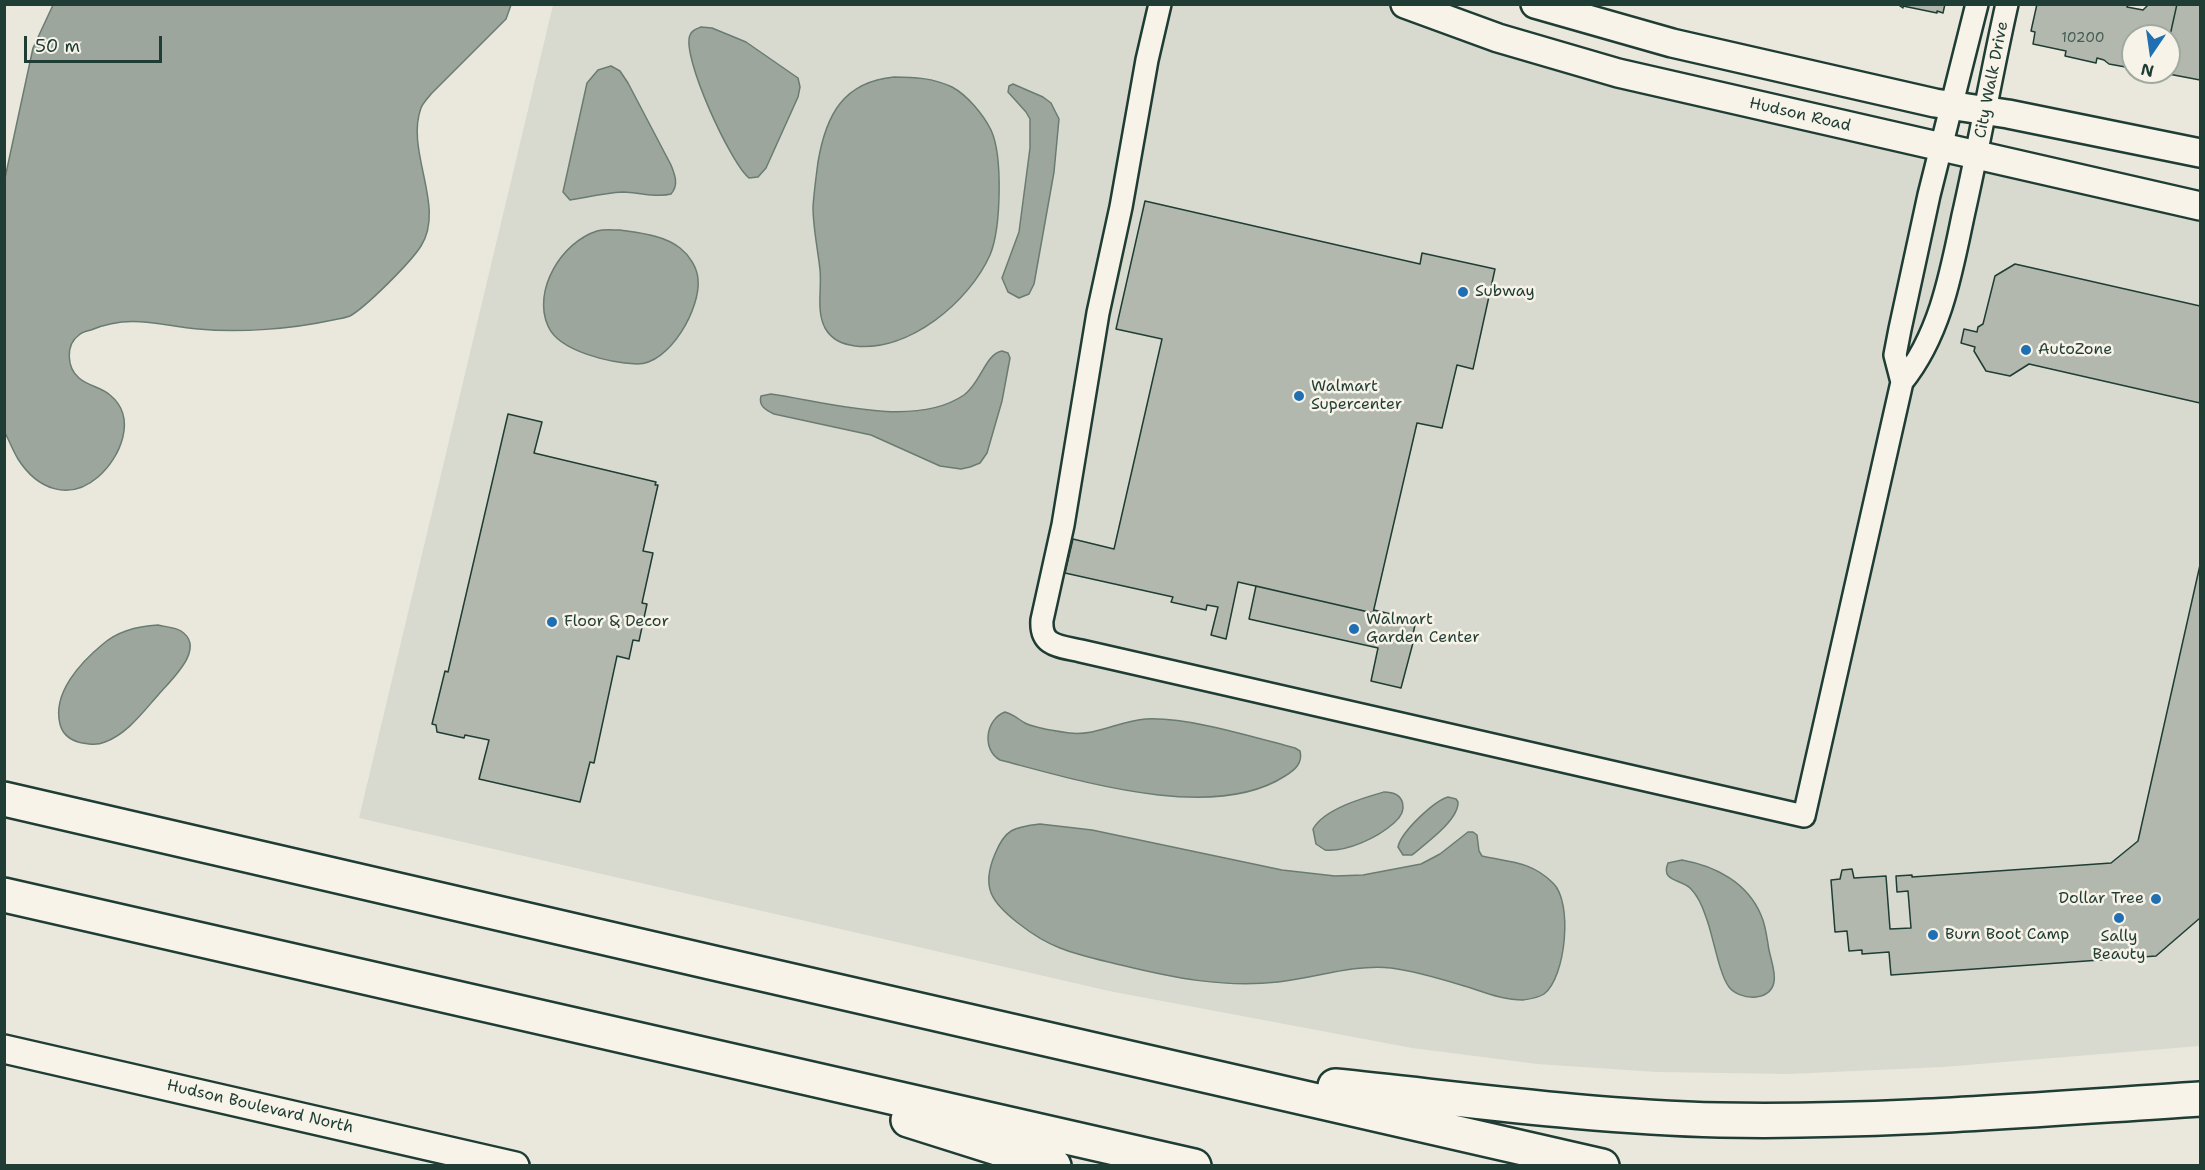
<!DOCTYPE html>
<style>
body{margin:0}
#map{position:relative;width:2205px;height:1170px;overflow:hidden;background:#eae8dd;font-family:"Shantell Sans",sans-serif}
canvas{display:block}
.frame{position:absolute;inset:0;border:6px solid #1f3d34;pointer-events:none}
.north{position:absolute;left:2121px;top:24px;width:60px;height:60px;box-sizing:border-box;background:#f7f3e8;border:2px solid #a1aaa0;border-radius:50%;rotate:193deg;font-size:16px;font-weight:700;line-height:24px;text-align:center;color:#1f3d34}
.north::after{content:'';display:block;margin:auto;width:21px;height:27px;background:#1f6fb2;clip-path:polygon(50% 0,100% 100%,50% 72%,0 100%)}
.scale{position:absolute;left:24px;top:36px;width:138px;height:27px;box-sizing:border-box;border:3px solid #1f3d34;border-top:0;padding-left:8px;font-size:18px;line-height:21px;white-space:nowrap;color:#1f3d34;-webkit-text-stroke:4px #f7f3e8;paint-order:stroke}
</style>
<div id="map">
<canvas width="2205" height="1170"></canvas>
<div class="frame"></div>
<div class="north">N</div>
<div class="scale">50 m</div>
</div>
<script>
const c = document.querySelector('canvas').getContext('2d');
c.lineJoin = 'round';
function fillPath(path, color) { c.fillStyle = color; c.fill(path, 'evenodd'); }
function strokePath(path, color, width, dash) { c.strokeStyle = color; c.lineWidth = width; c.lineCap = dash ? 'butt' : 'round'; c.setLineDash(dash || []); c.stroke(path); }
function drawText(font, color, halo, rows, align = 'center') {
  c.font = font + ' "Shantell Sans",sans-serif'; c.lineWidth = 5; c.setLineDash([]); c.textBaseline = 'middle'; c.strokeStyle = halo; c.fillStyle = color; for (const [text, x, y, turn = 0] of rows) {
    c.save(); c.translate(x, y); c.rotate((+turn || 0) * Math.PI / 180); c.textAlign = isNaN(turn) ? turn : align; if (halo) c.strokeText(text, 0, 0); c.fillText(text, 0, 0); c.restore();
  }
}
fillPath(new Path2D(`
 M 553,5 L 1405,5 L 1498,38 L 2200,206 L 2200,1046 L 1943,1067 L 1789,1074 L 1656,1072 L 1537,1064 L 1412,1048 L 1109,991 L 359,818 Z`), '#d9dacf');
const water = new Path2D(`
 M 53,5 L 511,5 L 506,19 L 431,94 C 428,98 423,103 421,108 C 405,151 446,207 421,246 C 411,262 366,307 350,316 C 345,318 338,319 333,320 C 292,329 240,333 198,329 C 158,325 130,314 91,330 C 87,331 82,332 79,335 C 65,345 67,368 79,378 C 88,386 101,387 110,395 C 138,418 120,458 98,477 C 69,502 37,489 18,459 C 13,451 9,440 4,431 L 5,178 L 33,48 Z
 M 701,27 L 712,28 L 746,42 L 798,78 L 800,87 L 798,97 L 766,168 L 758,177 L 749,178 C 731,164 681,56 690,35 C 692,30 696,29 701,27 Z
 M 611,66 L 620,71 L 628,83 L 671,165 C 675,175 679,185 671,194 C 656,198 638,192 623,192 C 605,193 588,197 570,200 L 563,192 L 587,83 L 598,70 Z
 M 894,77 C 914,77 933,78 952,87 C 967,95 983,114 991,130 C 1003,156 1001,228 990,255 C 969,302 909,352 855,346 C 842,344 832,340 825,328 C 816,311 822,289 820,270 C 818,250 813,228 813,207 C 814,192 816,177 818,162 C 826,115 843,82 894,77 Z
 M 1013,84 L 1043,97 L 1051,103 L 1059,119 L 1054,172 L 1034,284 L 1029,294 L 1019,298 L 1008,292 L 1002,278 L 1019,232 L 1030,148 L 1030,119 L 1026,112 L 1008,92 L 1009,86 Z
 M 620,230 C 640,233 664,235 680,248 C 689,255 697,267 698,279 C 701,308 670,364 637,364 C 612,363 559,352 548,326 C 532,290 562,242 597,231 C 604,229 613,230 620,230 Z
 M 1002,351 L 1008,353 L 1010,358 L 1002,401 L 987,453 L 980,463 L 970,467 L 961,469 L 940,466 L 871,435 L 774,414 C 766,410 758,406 761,396 L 771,394 C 827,402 914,429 964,395 C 981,383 985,354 1002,351 Z
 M 158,625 C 165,627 175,627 181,631 C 207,648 171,680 159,694 C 143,712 127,734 105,742 C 96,746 87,744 78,742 C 69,739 62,733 60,724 C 52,693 81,662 103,644 C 118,631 140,626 158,625 Z
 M 1005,712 C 1013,714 1018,719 1025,723 C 1038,729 1055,731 1070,733 C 1096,736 1119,721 1146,719 C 1189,717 1253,737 1295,748 L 1300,751 C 1303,763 1295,770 1285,776 C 1213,823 1077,780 1000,760 C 981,749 986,719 1005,712 Z
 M 1384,792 C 1405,792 1409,810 1394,823 C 1377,838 1347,852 1325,850 L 1316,844 L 1313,829 C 1324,809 1363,798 1384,792 Z
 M 1448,797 L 1456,799 L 1458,802 C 1459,820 1425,844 1412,855 L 1403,855 L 1398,847 C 1401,832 1434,801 1448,797 Z
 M 1040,824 L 1092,830 L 1282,870 L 1335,876 L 1363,875 L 1421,864 L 1440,854 L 1468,832 L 1473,832 L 1477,835 L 1479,851 L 1482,856 C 1509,862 1531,861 1553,883 C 1573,902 1566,977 1544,994 C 1538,998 1530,999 1523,1000 C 1501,1000 1482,991 1461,985 C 1438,978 1415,971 1391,968 C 1353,964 1315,978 1278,982 C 1224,988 1174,978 1121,965 C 1101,960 1080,956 1060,948 C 1044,942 1032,934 1018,923 C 991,902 981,887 995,854 C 1005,829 1014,827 1040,824 Z
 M 1682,860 C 1715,866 1747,882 1761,915 C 1766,926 1767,939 1769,950 C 1771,960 1776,973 1774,982 C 1770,1003 1739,1000 1729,987 C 1719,974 1713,935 1706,917 C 1703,908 1698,896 1691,889 C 1682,879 1660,882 1668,863 Z`);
fillPath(water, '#9ca69c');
strokePath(water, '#6a7c72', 1.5);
const building = new Path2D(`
 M 1945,4 L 1943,13 L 1937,11 L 1937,13 L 1903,6 L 1903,8 L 1897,4 Z
 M 2037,4 L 2128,4 L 2127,7 L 2143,10 L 2149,4 L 2177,4 L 2169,40 L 2169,36 L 2133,36 L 2133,66 L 2131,68 L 2109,64 L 2104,60 L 2097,58 L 2096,63 L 2065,56 L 2066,51 L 2033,44 L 2035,32 L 2031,31 Z
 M 2177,4 L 2200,4 L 2200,80 L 2158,72 L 2169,72 L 2169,40 Z
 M 1145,201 L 1420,264 L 1422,253 L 1495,269 L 1473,369 L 1457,365 L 1442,428 L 1417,423 L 1373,613 L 1238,582 L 1226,639 L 1211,635 L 1218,607 L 1207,605 L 1206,610 L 1171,602 L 1173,597 L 1065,573 L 1073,539 L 1114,549 L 1162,339 L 1116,329 Z
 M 2015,264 L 2200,306 L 2200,403 L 2029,364 L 2010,376 L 1986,371 L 1974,351 L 1975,347 L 1961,343 L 1964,329 L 1977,332 L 1978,327 L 1983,324 L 1995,276 Z
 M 508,414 L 542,422 L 534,453 L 656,482 L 655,485 L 658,485 L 643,551 L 653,553 L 642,603 L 647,604 L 639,641 L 633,640 L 629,659 L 617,656 L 594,763 L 590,762 L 580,802 L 479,779 L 489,740 L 465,735 L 464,738 L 437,732 L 436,725 L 432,724 L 445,671 L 448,672 Z
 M 2200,565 L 2200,918 L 2156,956 L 1891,975 L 1889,952 L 1862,954 L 1862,950 L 1849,951 L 1847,931 L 1835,932 L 1831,880 L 1840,879 L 1842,870 L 1852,869 L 1854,878 L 1886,876 L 1890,929 L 1911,928 L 1908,891 L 1897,892 L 1896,876 L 1912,875 L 1912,877 L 2111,863 L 2138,841 Z
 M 1256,586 L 1373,613 L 1374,610 L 1416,620 L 1412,639 L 1414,639 L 1401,688 L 1371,681 L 1378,648 L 1249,619 Z`);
fillPath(building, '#b2b8ae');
strokePath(building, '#1f3d34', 1.5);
const minor = new Path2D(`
 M 1160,4 L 1147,60 L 1121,207 L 1098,313 L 1063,525 L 1042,620 C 1040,647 1060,646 1081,651 L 1804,816 L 1902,382 C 1940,335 1951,274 1963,216 C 1979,146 1991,75 2007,4
 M 1902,382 L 1895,355 L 1900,329 L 1929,195 L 1977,4`);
const tertiary = new Path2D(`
 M 1405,4 L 1498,38 L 1618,73 L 2200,206
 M 1535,4 L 1672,43 L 1935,103 L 2008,114 L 2200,153
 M 4,1049 L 515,1166`);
const motorway = new Path2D(`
 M 4,799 L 714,963 L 1602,1166
 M 4,895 L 1194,1166
 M 1335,1086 C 1463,1099 1591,1117 1720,1120 C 1880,1123 2041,1109 2200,1099
 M 908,1120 L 1054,1166`);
strokePath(minor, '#1f3d34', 26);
strokePath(tertiary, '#1f3d34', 32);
strokePath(motorway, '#1f3d34', 38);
strokePath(minor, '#f7f3e8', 21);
strokePath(tertiary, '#f7f3e8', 27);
strokePath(motorway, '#f7f3e8', 33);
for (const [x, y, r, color] of [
 [1463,292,6,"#1f6fb2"],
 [2026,350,6,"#1f6fb2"],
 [1299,396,6,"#1f6fb2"],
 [552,622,6,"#1f6fb2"],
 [1354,629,6,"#1f6fb2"],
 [2156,899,6,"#1f6fb2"],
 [2119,918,6,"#1f6fb2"],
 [1933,935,6,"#1f6fb2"]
]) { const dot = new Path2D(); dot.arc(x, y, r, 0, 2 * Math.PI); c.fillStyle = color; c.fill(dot); strokePath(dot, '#f7f3e8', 2); }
drawText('14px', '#445c52', null, [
 ["10200",2083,38]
]);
drawText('16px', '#1f3d34', '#f7f3e8', [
 ["City Walk Drive",1992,80,-79],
 ["Hudson Road",1800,115,13],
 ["Hudson Boulevard North",260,1107,13]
]);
drawText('16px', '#1f3d34', '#f7f3e8', [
 ["Subway",1475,292],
 ["AutoZone",2038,350],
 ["Walmart",1311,387],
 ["Supercenter",1311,405],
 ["Walmart",1366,620],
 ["Garden Center",1366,638],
 ["Floor & Decor",564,622],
 ["Dollar Tree",2144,899,"right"],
 ["Burn Boot Camp",1945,935],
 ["Sally",2119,937,"center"],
 ["Beauty",2119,955,"center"]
], 'left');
</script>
